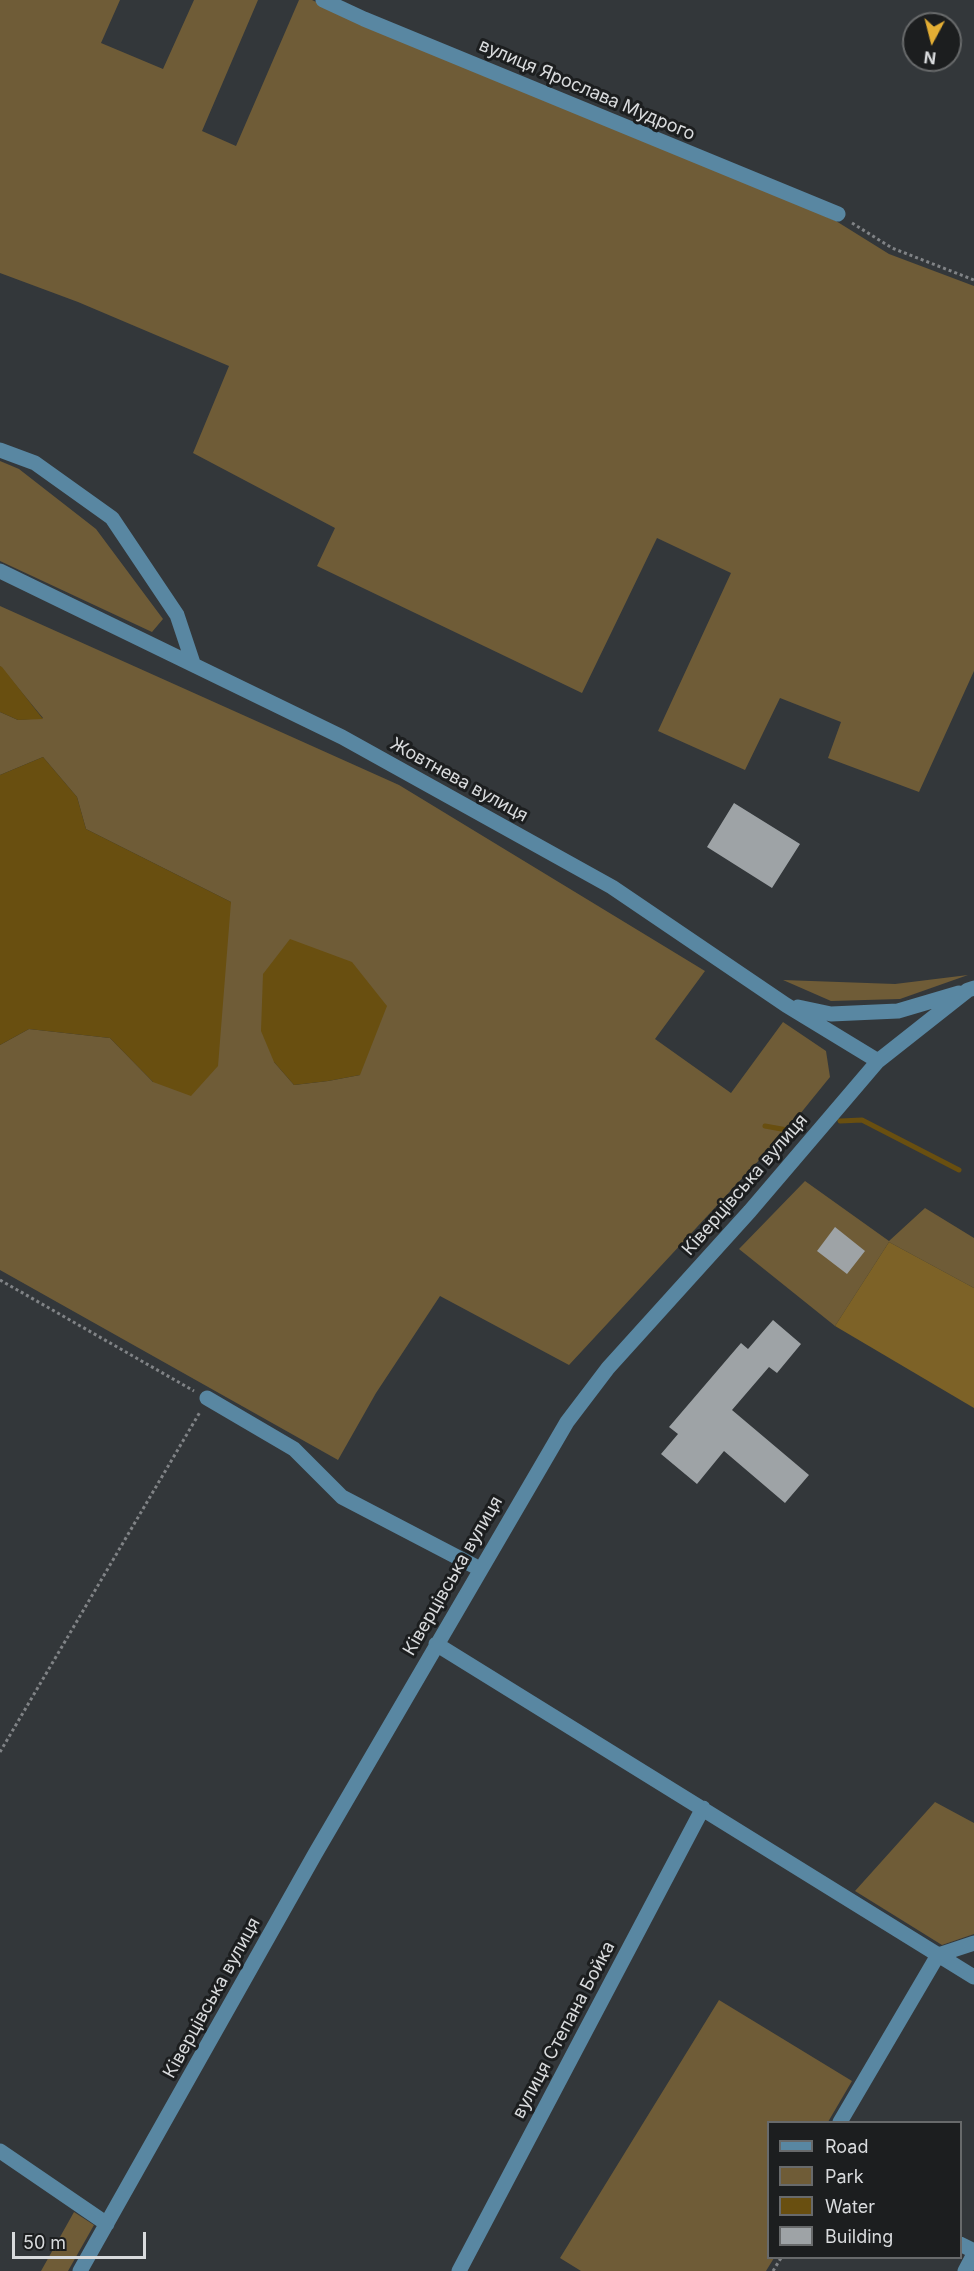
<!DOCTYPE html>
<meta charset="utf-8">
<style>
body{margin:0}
#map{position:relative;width:974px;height:2271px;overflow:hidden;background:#33373a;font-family:Inter,sans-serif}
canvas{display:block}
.legend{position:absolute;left:767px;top:2121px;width:195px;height:138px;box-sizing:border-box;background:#1c1e1f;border:2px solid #686a6b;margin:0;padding:8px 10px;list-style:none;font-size:18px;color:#d9dbdd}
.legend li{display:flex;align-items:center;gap:12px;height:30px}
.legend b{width:30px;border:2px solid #686a6b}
.north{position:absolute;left:902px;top:12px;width:60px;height:60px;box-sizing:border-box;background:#1c1e1f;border:2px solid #686a6b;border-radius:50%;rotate:187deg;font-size:16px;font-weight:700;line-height:24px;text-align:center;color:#d9dbdd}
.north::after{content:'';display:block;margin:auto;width:21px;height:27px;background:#e3ae34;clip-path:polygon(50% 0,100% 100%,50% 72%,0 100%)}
.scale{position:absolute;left:12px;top:2232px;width:134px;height:27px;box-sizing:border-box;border:3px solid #d9dbdd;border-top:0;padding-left:8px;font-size:18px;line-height:21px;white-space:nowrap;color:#d9dbdd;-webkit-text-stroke:4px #1c1e1f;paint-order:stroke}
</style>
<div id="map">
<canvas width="974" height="2271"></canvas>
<ul class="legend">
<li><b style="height:8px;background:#5987a2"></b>Road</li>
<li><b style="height:16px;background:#6f5c37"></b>Park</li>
<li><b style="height:16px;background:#694f10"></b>Water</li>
<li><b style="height:16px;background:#9ea3a6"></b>Building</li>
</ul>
<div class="north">N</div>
<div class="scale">50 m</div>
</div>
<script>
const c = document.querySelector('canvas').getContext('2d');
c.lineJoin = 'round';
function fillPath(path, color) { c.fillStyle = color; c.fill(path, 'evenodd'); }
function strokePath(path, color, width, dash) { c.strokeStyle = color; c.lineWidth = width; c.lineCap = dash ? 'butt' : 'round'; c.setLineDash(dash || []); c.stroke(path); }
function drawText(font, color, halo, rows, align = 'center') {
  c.font = font + ' Inter,sans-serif'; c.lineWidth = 6; c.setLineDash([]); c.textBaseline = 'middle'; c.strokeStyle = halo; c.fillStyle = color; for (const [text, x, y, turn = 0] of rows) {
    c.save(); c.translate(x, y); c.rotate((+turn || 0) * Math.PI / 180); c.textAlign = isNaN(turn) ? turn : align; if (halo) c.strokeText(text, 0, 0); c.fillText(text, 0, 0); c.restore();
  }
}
fillPath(new Path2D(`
 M 0,0 L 120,0 L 101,43 L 163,69 L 194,0 L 258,0 L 202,131 L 236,146 L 299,0 L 312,0 L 362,24 L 750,183 L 836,221 L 889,254 L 974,286 L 974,671 L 919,792 L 828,758 L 841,722 L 780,698 L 745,770 L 658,731 L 731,573 L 657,538 L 582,693 L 317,566 L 335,528 L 193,453 L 229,366 L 78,302 L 0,273 Z
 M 0,461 L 19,469 L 96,529 L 163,619 L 152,632 L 0,561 Z
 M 0,606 L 399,785 L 705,971 L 655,1039 L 731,1093 L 783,1022 L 826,1051 L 830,1077 L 787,1130 L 569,1365 L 440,1296 L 376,1393 L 338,1460 L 0,1270 L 0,1045 L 29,1029 L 110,1038 L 153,1082 L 231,902 L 86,829 L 77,797 L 43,757 L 0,775 L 0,712 L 18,720 L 43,718 L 0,666 ZM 274,1062 L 360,1075 L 328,1081 L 294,1085 Z
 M 968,975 L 900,999 L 831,1001 L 783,980 L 895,984 Z
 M 805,1181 L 889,1241 L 925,1208 L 974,1238 L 974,1288 L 889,1242 L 835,1326 L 739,1249 Z
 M 935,1802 L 974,1823 L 974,1934 L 942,1945 L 855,1891 Z
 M 719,2000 L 852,2081 L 828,2122 L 768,2122 L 768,2258 L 774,2258 L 766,2271 L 581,2271 L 560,2258 Z
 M 74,2212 L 94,2225 L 68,2271 L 41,2271 Z`), '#6f5c37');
fillPath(new Path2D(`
 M 889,1242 L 974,1288 L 974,1408 L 835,1326 Z`), '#7d6227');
fillPath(new Path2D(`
 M 0,666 L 2,667 L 43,719 L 18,720 L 0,712 Z
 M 43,757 L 77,797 L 86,829 L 231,902 L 218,1066 L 191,1096 L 153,1082 L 110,1038 L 29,1029 L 0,1045 L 0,775 Z
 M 290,939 L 352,962 L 387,1006 L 360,1075 L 328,1081 L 294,1085 L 274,1062 L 261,1031 L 263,974 Z`), '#694f10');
strokePath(new Path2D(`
 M 840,1121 L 862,1120 L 959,1170
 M 765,1126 L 787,1130`), '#694f10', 5);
fillPath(new Path2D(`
 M 734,803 L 800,844 L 772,888 L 707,847 Z
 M 835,1227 L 865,1251 L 847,1274 L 817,1251 Z
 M 773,1320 L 801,1344 L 777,1373 L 769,1367 L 732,1410 L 809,1475 L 785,1503 L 724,1451 L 697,1484 L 661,1454 L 678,1434 L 669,1427 L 741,1343 L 748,1349 Z`), '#9ea3a6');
strokePath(new Path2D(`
 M 852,223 L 892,248 L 974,280
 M 0,1280 L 194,1391
 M 0,1752 L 200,1412
 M 773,2271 L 781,2258`), '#808386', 3, [3, 3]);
strokePath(new Path2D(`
 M 323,0 L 364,19 L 838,214
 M 0,450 L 35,463 L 112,518 L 177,615 L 193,663
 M 0,571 L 342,737 L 612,887 L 786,1005 L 878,1061
 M 798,1007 L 831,1014 L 898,1011 L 959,993
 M 207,1398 L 294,1449 L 342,1497 L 480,1569
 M 436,1644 L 974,1977
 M 840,2122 L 938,1955 L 974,1943
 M 0,2151 L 107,2224
 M 960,2244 L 974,2251
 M 80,2271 L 315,1854 L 567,1422 L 608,1368 L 750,1211 L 878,1061 L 968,990 L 974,988
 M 459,2271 L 703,1808
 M 965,2271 L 974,2254`), '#5987a2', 15);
drawText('18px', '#d9dbdd', '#1c1e1f', [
 ["вулиця Ярослава Мудрого",587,90,23],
 ["Жовтнева вулиця",459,780,29],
 ["Ківерцівська вулиця",745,1185,-49],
 ["Ківерцівська вулиця",453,1576,-60],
 ["Ківерцівська вулиця",212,1998,-61],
 ["вулиця Степана Бойка",564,2030,-62]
]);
</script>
